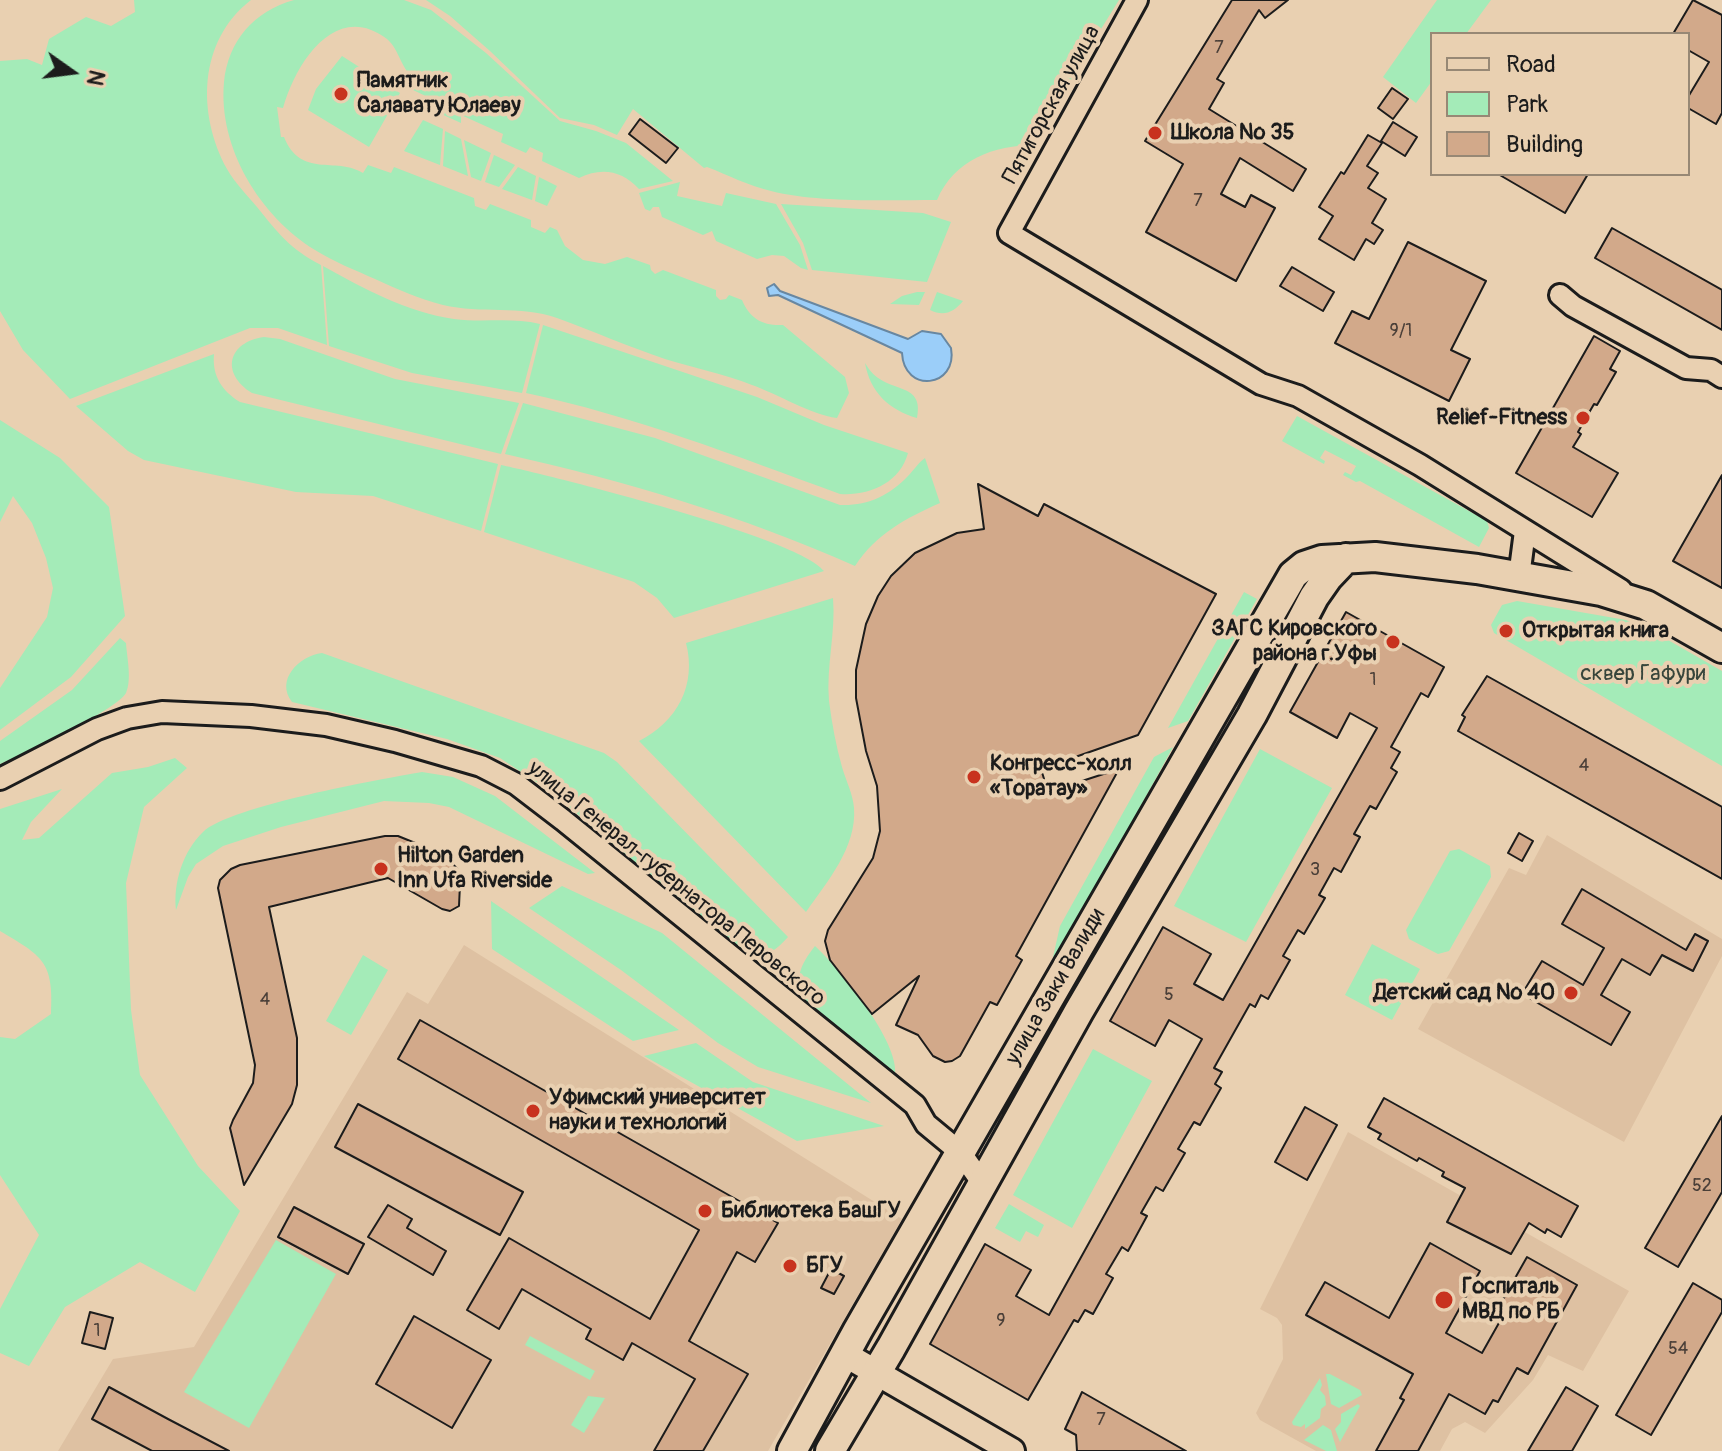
<!DOCTYPE html>
<meta charset="utf-8">
<style>
body{margin:0}
#map{position:relative;width:1722px;height:1451px;overflow:hidden;background:#e9d0b1;font-family:Pangolin,sans-serif}
canvas{display:block}
.legend{position:absolute;left:1430px;top:32px;width:260px;height:144px;box-sizing:border-box;background:#e9d0b1;border:2px solid #978875;margin:0;padding:10px 14px;list-style:none;font-size:24px;color:#1c1c1c}
.legend li{display:flex;align-items:center;gap:16px;height:40px}
.legend b{width:40px;border:2px solid #978875}
.north{position:absolute;left:32px;top:32px;width:80px;height:80px;-webkit-text-stroke:6px #e9d0b1;paint-order:stroke;rotate:104deg;font-size:22px;font-weight:700;line-height:32px;text-align:center;color:#1c1c1c}
.north::after{content:'';display:block;margin:auto;width:28px;height:36px;background:#1c1c1c;clip-path:polygon(50% 0,100% 100%,50% 72%,0 100%)}
</style>
<div id="map">
<canvas width="1722" height="1451"></canvas>
<ul class="legend">
<li><b style="height:10px;background:#e9d0b1"></b>Road</li>
<li><b style="height:22px;background:#a4ebb8"></b>Park</li>
<li><b style="height:22px;background:#d2a98a"></b>Building</li>
</ul>
<div class="north">N</div>
</div>
<script>
const c = document.querySelector('canvas').getContext('2d');
c.lineJoin = 'round';
function fillPath(path, color) { c.fillStyle = color; c.fill(path, 'evenodd'); }
function strokePath(path, color, width, dash) { c.strokeStyle = color; c.lineWidth = width; c.lineCap = dash ? 'butt' : 'round'; c.setLineDash(dash || []); c.stroke(path); }
function drawText(font, color, halo, rows, align = 'center') {
  c.font = font + ' Pangolin,sans-serif'; c.lineWidth = 8; c.setLineDash([]); c.textBaseline = 'middle'; c.strokeStyle = halo; c.fillStyle = color; for (const [text, x, y, turn = 0] of rows) {
    c.save(); c.translate(x, y); c.rotate((+turn || 0) * Math.PI / 180); c.textAlign = isNaN(turn) ? turn : align; if (halo) c.strokeText(text, 0, 0); c.fillText(text, 0, 0); c.restore();
  }
}
fillPath(new Path2D(`
 M 1547,835 L 1722,939 L 1722,956 L 1624,1142 L 1418,1029 L 1509,868 L 1526,875 Z
 M 464,945 L 902,1219 L 768,1451 L 58,1451 L 113,1359 L 194,1347 L 407,992 L 428,1004 ZM 427,1240 L 446,1251 L 433,1274 Z
 M 1348,1132 L 1629,1291 L 1583,1371 L 1548,1355 L 1533,1380 L 1485,1433 L 1465,1422 L 1452,1429 L 1440,1451 L 1316,1451 L 1260,1420 L 1256,1413 L 1283,1359 L 1282,1325 L 1277,1318 L 1260,1309 Z`), '#dec1a2');
fillPath(new Path2D(`
 M 134,0 L 251,0 C 198,41 197,114 227,169 C 235,183 247,195 257,207 C 278,233 290,249 321,265 L 327,345 L 278,328 L 250,328 L 70,399 L 23,350 L 0,311 L 0,61 L 27,59 L 42,65 L 49,39 L 86,17 L 111,26 L 135,12 Z
 M 294,0 L 404,0 L 431,10 L 486,53 L 560,121 L 596,131 L 626,143 L 673,181 L 639,189 C 622,170 601,167 579,178 L 542,161 L 543,153 L 530,147 L 526,153 L 501,142 L 503,134 L 461,115 L 461,123 L 428,108 L 432,99 L 413,90 L 416,79 C 401,71 400,50 387,39 C 336,0 296,62 283,108 L 277,107 L 281,137 L 284,137 C 301,179 335,156 363,173 L 368,165 L 391,173 L 394,167 L 474,198 L 475,206 L 486,210 L 490,204 L 531,220 L 531,227 L 545,233 L 550,227 L 557,230 L 565,246 L 583,260 L 605,264 L 627,257 L 650,265 L 651,270 L 655,274 L 663,270 L 716,290 L 716,296 L 720,300 L 726,299 L 729,295 L 742,300 C 750,319 763,326 783,325 L 845,377 L 849,393 L 837,418 C 811,415 778,394 752,385 C 724,374 694,368 665,359 C 629,347 593,331 557,318 C 520,305 481,314 443,305 C 419,299 397,289 375,279 C 355,270 334,262 315,250 C 260,216 218,148 224,82 C 228,41 254,11 294,0 Z
 M 426,0 L 1119,0 L 1088,50 L 1081,46 L 1065,73 L 1074,79 L 1035,145 C 994,145 954,160 937,200 C 888,200 817,203 771,191 C 749,186 728,175 707,167 L 704,168 L 633,109 L 617,135 L 594,125 L 560,118 L 490,51 L 450,16 Z
 M 1437,0 L 1491,0 L 1466,34 L 1432,34 L 1432,81 L 1416,103 L 1383,77 Z
 M 342,56 L 400,93 L 369,147 L 308,110 L 316,89 Z
 M 423,120 L 443,129 L 440,165 L 404,151 Z
 M 445,131 L 461,139 L 468,176 L 443,166 Z
 M 464,140 L 491,153 L 481,181 L 471,177 Z
 M 494,155 L 515,165 L 499,187 L 485,182 Z
 M 518,167 L 536,176 L 532,200 L 502,189 Z
 M 539,177 L 557,186 L 547,206 L 535,201 Z
 M 680,182 L 677,196 L 722,206 L 726,193 L 776,204 L 800,245 L 808,270 L 801,268 L 784,256 L 772,255 L 757,259 L 716,241 L 712,231 L 703,235 L 662,217 L 659,207 L 653,207 L 650,211 L 645,209 L 639,193 Z
 M 781,204 L 923,213 L 951,222 L 927,282 L 812,270 L 803,243 Z
 M 323,266 C 364,289 407,312 454,319 C 483,323 511,317 540,324 L 522,393 L 412,373 L 329,346 Z
 M 917,292 L 925,292 L 919,305 L 890,304 L 902,296 Z
 M 937,292 L 963,301 C 954,312 944,317 930,310 Z
 M 543,325 L 757,397 L 824,425 L 908,453 C 900,483 869,496 840,494 C 736,456 634,416 526,393 Z
 M 264,337 L 280,339 L 395,379 L 519,403 L 501,454 L 252,393 C 220,373 228,342 264,337 Z
 M 214,354 C 212,376 222,391 240,402 L 498,464 L 481,531 L 373,496 L 296,492 L 144,460 L 128,451 L 76,406 Z
 M 865,363 C 869,370 875,377 883,381 C 901,391 923,388 917,418 C 889,410 870,392 865,363 Z
 M 523,403 L 655,438 L 840,505 C 867,506 889,496 908,476 C 914,470 918,463 925,458 L 940,503 C 906,518 876,534 855,566 C 743,516 625,481 505,454 Z
 M 1297,416 L 1487,521 L 1489,528 L 1479,547 L 1360,481 L 1356,482 L 1343,475 L 1345,472 L 1351,475 L 1356,466 L 1325,450 L 1320,458 L 1325,461 L 1324,464 L 1282,441 Z
 M 0,420 L 60,458 L 109,507 L 125,616 L 71,677 L 0,730 L 0,688 L 47,617 L 53,588 L 46,558 L 32,523 L 13,496 L 0,522 Z
 M 501,465 C 553,476 800,538 824,571 L 674,618 L 657,598 L 634,582 L 484,532 Z
 M 1244,592 L 1257,599 L 1188,721 L 1168,728 Z
 M 833,598 C 836,632 826,666 829,701 C 832,724 836,746 842,767 C 846,781 853,794 854,808 C 857,847 827,882 806,912 L 639,741 C 677,722 697,685 686,643 Z
 M 1517,601 L 1626,620 L 1661,636 L 1722,671 L 1722,766 L 1494,633 L 1491,625 L 1502,605 Z
 M 120,638 L 126,643 C 127,658 132,679 126,693 C 118,709 20,756 0,764 L 0,741 L 72,690 Z
 M 322,653 L 604,753 L 617,762 L 788,937 C 769,958 760,959 736,947 L 550,791 L 500,758 L 447,739 L 292,702 C 275,680 299,656 322,653 Z
 M 1173,747 L 1057,959 L 1053,957 L 1060,926 L 1154,757 Z
 M 1260,749 L 1332,788 L 1246,942 L 1174,906 Z
 M 175,758 L 187,768 L 144,807 L 126,883 L 131,1010 L 140,1075 L 198,1166 L 240,1211 L 195,1292 L 140,1262 L 65,1307 L 29,1366 L 0,1353 L 0,1309 L 39,1235 L 0,1175 L 0,1037 L 15,1039 L 51,1014 C 54,961 42,956 0,931 L 0,809 L 62,789 L 31,822 L 22,840 L 39,838 L 112,773 L 148,767 Z
 M 422,772 L 453,777 L 495,796 L 595,873 L 588,874 L 449,807 L 429,803 L 384,801 L 281,827 L 223,846 L 196,864 L 188,877 L 176,910 C 173,883 183,851 203,832 C 230,806 381,779 422,772 Z
 M 1459,849 L 1490,866 L 1491,877 L 1449,951 L 1438,954 L 1409,939 L 1406,930 L 1450,851 Z
 M 562,886 L 662,933 L 871,1103 L 758,1067 L 718,1043 L 621,970 L 529,908 Z
 M 491,901 L 679,1030 L 633,1041 L 492,949 Z
 M 1372,944 L 1420,969 L 1392,1020 L 1345,995 Z
 M 815,946 C 839,968 900,1042 895,1075 L 805,1004 C 793,980 800,965 815,946 Z
 M 363,955 L 388,970 L 351,1035 L 326,1021 Z
 M 696,1043 L 753,1082 L 884,1126 L 797,1141 L 644,1056 Z
 M 1093,1049 L 1152,1081 L 1072,1228 L 1013,1195 Z
 M 1009,1204 L 1044,1225 L 1038,1237 L 1026,1231 L 1020,1242 L 995,1228 Z
 M 276,1240 L 336,1274 L 249,1428 L 184,1392 Z
 M 530,1336 L 595,1371 L 590,1380 L 525,1345 Z
 M 1326,1374 L 1330,1374 L 1360,1390 L 1362,1395 L 1339,1408 L 1331,1404 Z
 M 1320,1378 L 1322,1385 L 1320,1390 L 1325,1396 L 1326,1405 L 1321,1409 L 1320,1418 L 1305,1429 L 1305,1424 L 1301,1427 L 1293,1425 L 1292,1422 Z
 M 588,1396 L 605,1398 L 584,1433 L 571,1425 Z
 M 1358,1404 L 1360,1406 L 1340,1442 L 1335,1429 L 1341,1422 L 1341,1414 Z
 M 1323,1425 L 1331,1430 L 1337,1451 L 1326,1451 L 1304,1440 Z`), '#a4ebb8');
const water = new Path2D(`
 M 774,284 L 780,291 L 908,339 L 922,331 L 941,334 L 951,348 C 958,388 904,394 902,353 L 778,295 L 769,296 L 767,288 Z`);
fillPath(water, '#9bcef9');
strokePath(water, '#6887a1', 2);
const building = new Path2D(`
 M 1232,0 L 1288,0 L 1265,18 L 1259,10 L 1217,79 L 1224,83 L 1209,109 L 1306,169 L 1293,191 L 1240,158 L 1221,194 L 1245,207 L 1251,195 L 1275,208 L 1236,281 L 1146,232 L 1183,164 L 1145,141 Z
 M 1693,0 L 1722,15 L 1722,113 L 1716,124 L 1688,108 L 1688,97 L 1709,62 L 1688,50 L 1688,34 L 1673,34 Z
 M 1392,88 L 1408,99 L 1393,119 L 1378,108 Z
 M 640,119 L 678,148 L 666,163 L 629,134 Z
 M 1393,122 L 1417,137 L 1405,156 L 1381,141 Z
 M 1368,135 L 1382,143 L 1367,166 L 1378,173 L 1368,188 L 1386,199 L 1372,223 L 1383,230 L 1374,244 L 1366,239 L 1354,260 L 1319,239 L 1333,216 L 1319,207 L 1341,172 L 1344,174 Z
 M 1498,174 L 1588,174 L 1565,213 Z
 M 1612,228 L 1722,290 L 1722,330 L 1595,258 Z
 M 1408,242 L 1486,281 L 1451,350 L 1470,359 L 1449,401 L 1335,343 L 1352,311 L 1369,319 Z
 M 1292,267 L 1334,292 L 1323,311 L 1280,286 Z
 M 1594,336 L 1620,351 L 1610,369 L 1616,372 L 1597,405 L 1594,404 L 1578,432 L 1581,434 L 1573,447 L 1618,473 L 1592,517 L 1516,473 Z
 M 1722,475 L 1722,588 L 1673,561 Z
 M 978,484 L 1038,516 L 1044,504 L 1216,594 L 1138,735 L 1041,769 L 1048,792 L 1119,769 L 1016,956 L 1022,960 L 997,1005 L 990,1002 L 960,1056 L 952,1061 L 945,1062 L 933,1056 L 918,1035 L 896,1025 L 919,976 L 872,1014 L 830,960 L 825,941 L 828,930 L 873,858 L 880,831 L 877,786 L 866,751 L 856,698 L 856,670 L 866,624 L 878,596 L 891,576 L 915,553 L 957,533 L 984,529 Z
 M 1346,612 L 1444,667 L 1428,697 L 1421,693 L 1391,747 L 1400,752 L 1391,768 L 1397,772 L 1376,809 L 1370,806 L 1354,834 L 1360,837 L 1341,872 L 1334,868 L 1319,895 L 1325,898 L 1304,934 L 1298,930 L 1283,956 L 1290,960 L 1268,999 L 1261,995 L 1255,1007 L 1250,1004 L 1214,1068 L 1222,1072 L 1215,1084 L 1221,1088 L 1200,1125 L 1194,1122 L 1178,1149 L 1185,1153 L 1163,1191 L 1156,1187 L 1141,1213 L 1147,1216 L 1128,1251 L 1122,1247 L 1106,1274 L 1113,1278 L 1093,1314 L 1085,1310 L 1078,1322 L 1074,1320 L 1028,1400 L 930,1344 L 985,1244 L 1031,1270 L 1016,1296 L 1049,1315 L 1202,1039 L 1169,1020 L 1155,1046 L 1110,1021 L 1163,927 L 1211,954 L 1194,984 L 1223,1000 L 1377,728 L 1350,713 L 1337,738 L 1290,712 Z
 M 1487,676 L 1722,807 L 1722,879 L 1458,731 L 1465,717 L 1462,715 Z
 M 1519,833 L 1533,841 L 1522,861 L 1508,853 Z
 M 385,836 L 398,836 L 430,849 L 452,863 L 458,870 L 460,884 L 459,906 L 450,911 L 442,909 L 388,878 L 269,907 L 297,1038 L 297,1085 L 292,1104 L 244,1185 L 230,1128 L 233,1120 L 253,1083 L 255,1065 L 218,888 L 220,880 L 231,869 L 240,865 Z
 M 1582,889 L 1686,950 L 1695,934 L 1708,941 L 1693,971 L 1662,955 L 1650,975 L 1622,959 L 1601,995 L 1630,1012 L 1611,1045 L 1522,994 L 1542,961 L 1583,985 L 1604,948 L 1562,924 Z
 M 420,1020 L 778,1223 L 755,1262 L 737,1252 L 689,1341 L 748,1374 L 703,1451 L 654,1451 L 695,1379 L 632,1343 L 623,1360 L 586,1339 L 591,1329 L 522,1289 L 499,1329 L 467,1310 L 509,1238 L 650,1319 L 699,1230 L 398,1059 Z
 M 1384,1098 L 1578,1206 L 1561,1237 L 1547,1229 L 1545,1233 L 1529,1223 L 1511,1254 L 1447,1222 L 1465,1188 L 1442,1176 L 1444,1172 L 1419,1158 L 1417,1161 L 1378,1139 L 1381,1134 L 1368,1127 Z
 M 358,1104 L 523,1192 L 500,1235 L 335,1147 Z
 M 1305,1107 L 1337,1125 L 1307,1180 L 1275,1162 Z
 M 1722,1116 L 1722,1192 L 1678,1267 L 1645,1248 Z
 M 388,1205 L 412,1219 L 407,1228 L 446,1251 L 433,1275 L 368,1237 Z
 M 294,1207 L 364,1244 L 348,1274 L 278,1237 Z
 M 1430,1243 L 1480,1271 L 1446,1333 L 1482,1353 L 1504,1314 L 1497,1310 L 1527,1257 L 1577,1285 L 1528,1374 L 1517,1368 L 1498,1402 L 1493,1400 L 1485,1414 L 1449,1394 L 1418,1451 L 1376,1451 L 1404,1400 L 1400,1398 L 1413,1374 L 1306,1315 L 1325,1282 L 1389,1318 Z
 M 831,1269 L 844,1276 L 834,1294 L 821,1288 Z
 M 1693,1283 L 1722,1300 L 1722,1312 L 1651,1435 L 1616,1415 Z
 M 90,1312 L 113,1318 L 105,1349 L 82,1343 Z
 M 414,1316 L 491,1360 L 452,1428 L 376,1384 Z
 M 109,1387 L 168,1419 L 229,1451 L 152,1451 L 92,1419 Z
 M 1566,1387 L 1598,1406 L 1572,1451 L 1528,1451 Z
 M 1082,1392 L 1117,1412 L 1186,1451 L 1077,1451 L 1076,1435 L 1065,1429 Z`);
fillPath(building, '#d2a98a');
strokePath(building, '#1c1c1c', 2);
const minor = new Path2D(`
 M 1137,0 L 1009,233 L 1261,384 L 1298,396 L 1420,465 L 1621,590
 M 1560,295 L 1573,306 L 1686,368 L 1711,370 L 1722,377
 M 1519,577 L 1525,531
 M 0,779 L 97,729 L 127,718 L 162,712 L 251,716 L 326,725 L 395,741 L 481,766 L 516,784 L 563,820 L 915,1105 L 926,1124 L 961,1153 L 983,1184`);
const tertiary = new Path2D(`
 M 846,1355 L 1012,1451`);
const secondary = new Path2D(`
 M 792,1451 L 858,1330 L 1293,575 L 1304,566 L 1322,560 L 1375,557 L 1477,569 L 1601,591 L 1646,605 L 1722,648
 M 830,1451 L 891,1348 L 1079,1011 L 1252,715 L 1314,597 L 1328,577 L 1346,558`);
strokePath(minor, '#1c1c1c', 26);
strokePath(tertiary, '#1c1c1c', 30);
strokePath(secondary, '#1c1c1c', 34);
strokePath(minor, '#e9d0b1', 20);
strokePath(tertiary, '#e9d0b1', 24);
strokePath(secondary, '#e9d0b1', 28);
for (const [x, y, r, color] of [
 [341,94,8,"#c8321e"],
 [1155,133,8,"#c8321e"],
 [1583,418,8,"#c8321e"],
 [1506,631,8,"#c8321e"],
 [1393,642,8,"#c8321e"],
 [974,777,8,"#c8321e"],
 [381,869,8,"#c8321e"],
 [1571,993,8,"#c8321e"],
 [533,1111,8,"#c8321e"],
 [705,1211,8,"#c8321e"],
 [790,1266,8,"#c8321e"],
 [1444,1300,10,"#c8321e"]
]) { const dot = new Path2D(); dot.arc(x, y, r, 0, 2 * Math.PI); c.fillStyle = color; c.fill(dot); strokePath(dot, '#e9d0b1', 3); }
drawText('18px', '#4a3f38', null, [
 ["7",1219,48],
 ["7",1198,201],
 ["9/1",1401,331],
 ["1",1373,680],
 ["4",1584,766],
 ["3",1315,870],
 ["5",1169,995],
 ["4",265,1000],
 ["52",1702,1186],
 ["9",1001,1321],
 ["1",97,1331],
 ["54",1678,1349],
 ["7",1101,1420]
]);
drawText('bold 22px', '#1c1c1c', '#e9d0b1', [
 ["Памятник",357,81],
 ["Салавату Юлаеву",357,106],
 ["Школа № 35",1171,133],
 ["Relief-Fitness",1567,418,"right"],
 ["ЗАГС Кировского",1377,629,"right"],
 ["района г.Уфы",1377,654,"right"],
 ["Открытая книга",1522,631],
 ["Конгресс-холл",990,764],
 ["«Торатау»",990,789],
 ["Hilton Garden",397,856],
 ["Inn Ufa Riverside",397,881],
 ["Детский сад № 40",1555,993,"right"],
 ["Уфимский университет",549,1098],
 ["науки и технологий",549,1123],
 ["Библиотека БашГУ",721,1211],
 ["БГУ",806,1266],
 ["Госпиталь",1462,1287],
 ["МВД по РБ",1462,1312]
], 'left');
drawText('22px', '#1c1c1c', '#e9d0b1', [
 ["Пятигорская улица",1052,105,-61],
 ["улица Генерал-губернатора Перовского",676,884,39],
 ["улица Заки Валиди",1056,987,-60]
]);
drawText('22px', '#37453b', '#e9d0b1', [
 ["сквер Гафури",1643,674]
]);
</script>
